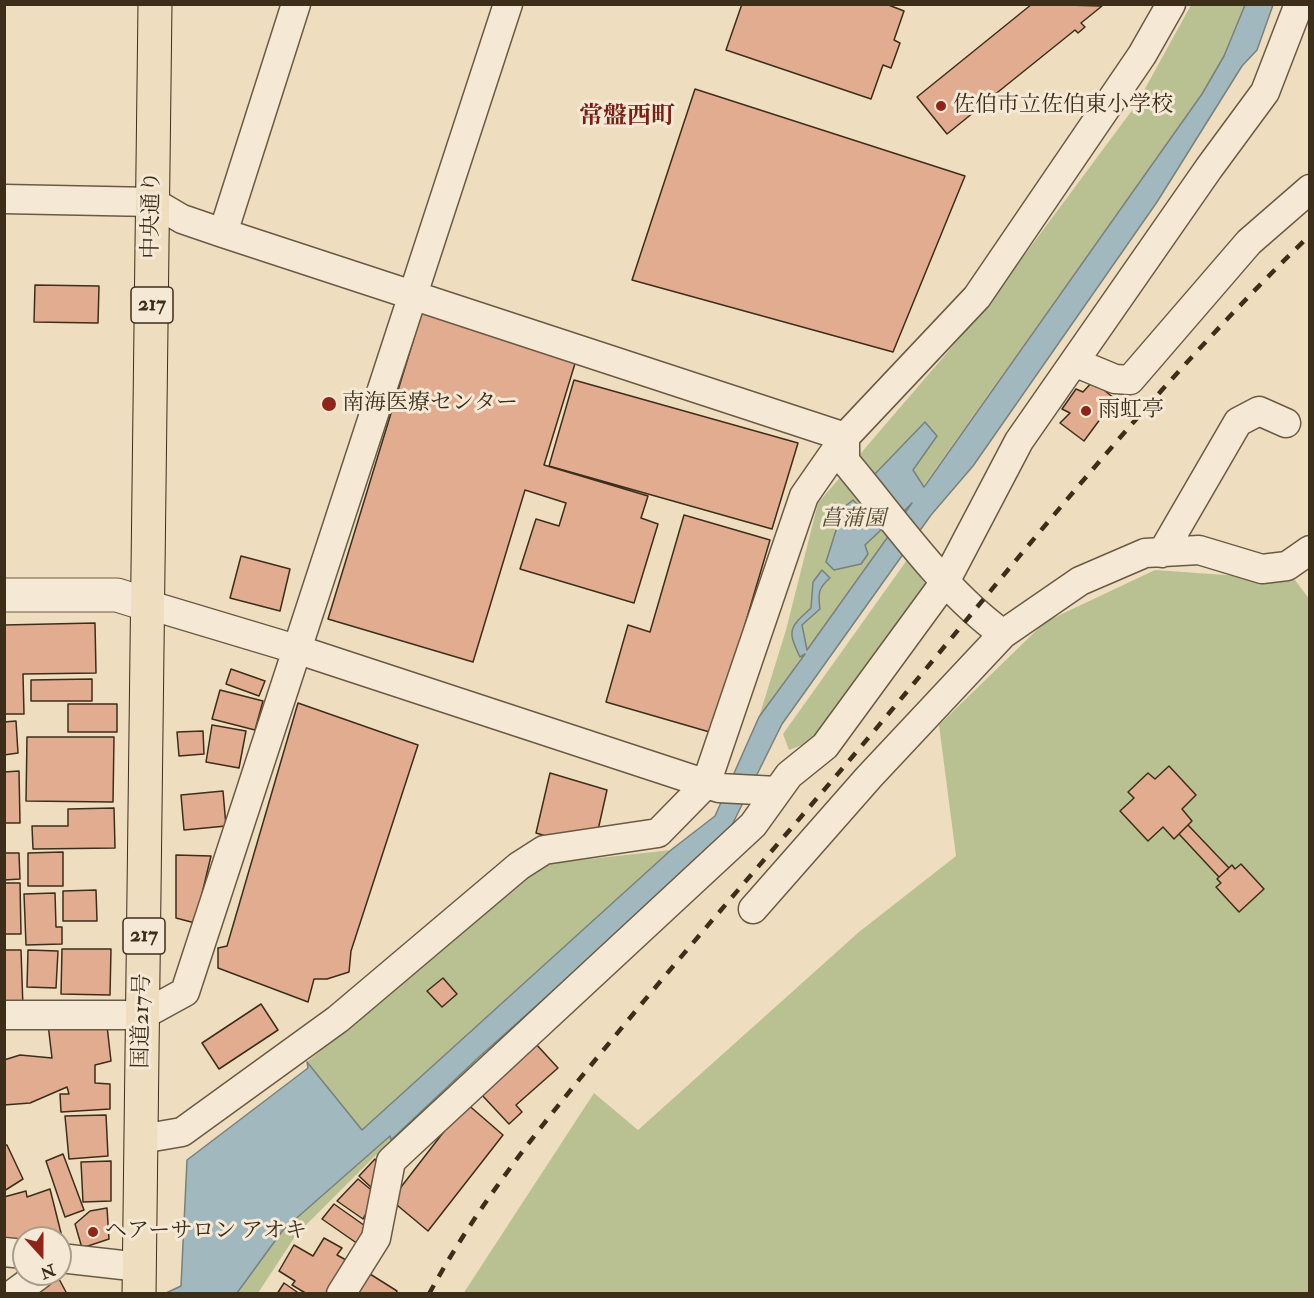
<!DOCTYPE html>
<meta charset="utf-8">
<style>
body{margin:0}
#map{position:relative;width:1314px;height:1298px;overflow:hidden;background:#efddc0;font-family:"IM FELL Double Pica",serif}
canvas{display:block}
.frame{position:absolute;inset:0;border:6px solid #3d2e1a;pointer-events:none}
.north{position:absolute;left:12px;top:1226px;width:60px;height:60px;box-sizing:border-box;background:#f5e9d6;border:2px solid #ab9e8b;border-radius:50%;rotate:159deg;font-size:16px;font-weight:700;line-height:24px;text-align:center;color:#3d2e1a}
.north::after{content:'';display:block;margin:auto;width:21px;height:27px;background:#8f2418;clip-path:polygon(50% 0,100% 100%,50% 72%,0 100%)}
</style>
<div id="map">
<canvas width="1314" height="1298"></canvas>
<div class="frame"></div>
<div class="north">N</div>
</div>
<script>
const c = document.querySelector('canvas').getContext('2d');
c.lineJoin = 'round';
function fillPath(path, color) { c.fillStyle = color; c.fill(path, 'evenodd'); }
function strokePath(path, color, width, dash) { c.strokeStyle = color; c.lineWidth = width; c.lineCap = dash ? 'butt' : 'round'; c.setLineDash(dash || []); c.stroke(path); }
function drawText(font, color, halo, rows, align = 'center') {
  c.font = font + ' "IM FELL Double Pica","Noto Serif JP",serif'; c.lineWidth = 6; c.setLineDash([]); c.textBaseline = 'middle'; c.strokeStyle = halo; c.fillStyle = color; for (const [text, x, y, turn = 0] of rows) {
    c.save(); c.translate(x, y); c.rotate((+turn || 0) * Math.PI / 180); c.textAlign = isNaN(turn) ? turn : align; if (halo) c.strokeText(text, 0, 0); c.fillText(text, 0, 0); c.restore();
  }
}
fillPath(new Path2D(`
 M 1191,5 L 1245,5 L 1224,56 L 1202,94 L 759,717 L 786,630 L 818,503 L 982,312 L 1136,105 Z
 M 907,560 L 927,586 L 812,741 L 789,750 L 783,734 Z
 M 1155,570 L 1295,580 L 1310,600 L 1309,1293 L 463,1294 L 594,1093 L 638,1130 L 859,932 L 956,856 L 939,725 L 1045,622 Z
 M 671,850 L 362,1131 L 307,1062 L 544,864 Z
 M 390,1136 L 391,1140 L 296,1235 L 258,1293 L 237,1294 L 283,1230 Z`), '#b9c192');
const water = new Path2D(`
 M 1245,5 L 1273,5 L 1257,50 L 1242,66 L 1157,202 L 973,466 L 931,515 L 782,724 L 727,835 L 478,1058 L 391,1140 L 390,1136 L 283,1230 L 237,1293 L 164,1294 L 181,1286 L 187,1160 L 308,1068 L 307,1062 L 362,1130 L 671,850 L 715,816 L 759,717 L 805,654 L 800,657 C 787,630 789,628 811,608 L 813,582 L 822,570 L 830,578 C 818,588 818,594 820,609 L 802,625 L 807,650 L 912,503 L 904,511 L 873,476 L 925,422 L 937,436 L 913,470 L 924,487 L 1202,94 L 1224,56 Z
 M 853,500 L 881,530 L 865,545 L 868,554 L 861,564 L 834,570 L 826,562 L 843,508 Z`);
fillPath(water, '#a0b8be');
strokePath(water, '#78817c', 1.5);
const building = new Path2D(`
 M 742,4 L 886,4 L 904,11 L 894,40 L 900,43 L 891,68 L 883,65 L 871,99 L 726,50 Z
 M 1032,4 L 1102,6 L 1081,23 L 1085,27 L 1078,33 L 1075,30 L 988,100 L 992,106 L 983,113 L 979,108 L 947,134 L 917,97 Z
 M 695,89 L 965,176 L 893,352 L 632,280 Z
 M 35,285 L 99,286 L 98,323 L 34,322 Z
 M 422,312 L 577,357 L 544,465 L 648,496 L 641,518 L 658,524 L 634,603 L 520,569 L 536,519 L 559,526 L 566,503 L 525,490 L 473,662 L 328,619 Z
 M 574,380 L 798,443 L 772,529 L 549,466 Z
 M 1093,381 L 1115,399 L 1084,441 L 1060,423 L 1070,413 L 1062,409 L 1076,389 L 1083,392 Z
 M 684,515 L 770,540 L 713,733 L 606,702 L 628,625 L 650,632 Z
 M 241,556 L 290,569 L 280,611 L 230,598 Z
 M 95,623 L 96,673 L 23,674 L 24,714 L 4,714 L 4,625 Z
 M 231,669 L 265,681 L 259,696 L 226,684 Z
 M 92,679 L 92,701 L 31,701 L 31,680 Z
 M 220,690 L 263,701 L 255,730 L 212,719 Z
 M 298,703 L 418,745 L 351,951 L 349,972 L 327,979 L 314,979 L 308,1002 L 218,968 L 218,948 L 227,946 Z
 M 68,704 L 117,704 L 117,732 L 68,732 Z
 M 16,721 L 18,753 L 4,755 L 4,722 Z
 M 212,725 L 246,731 L 239,768 L 206,762 Z
 M 203,731 L 204,754 L 179,756 L 177,732 Z
 M 27,737 L 114,737 L 113,802 L 26,801 Z
 M 1169,766 L 1196,795 L 1182,809 L 1192,821 L 1174,839 L 1163,827 L 1148,841 L 1120,811 L 1134,798 L 1128,792 L 1148,773 L 1155,779 Z
 M 19,771 L 20,823 L 4,823 L 4,772 Z
 M 550,773 L 607,790 L 598,830 L 559,840 L 536,833 Z
 M 223,791 L 226,826 L 184,830 L 181,795 Z
 M 114,808 L 115,848 L 33,849 L 32,826 L 68,826 L 68,809 Z
 M 1188,825 L 1229,868 L 1219,877 L 1179,834 Z
 M 63,852 L 63,886 L 28,886 L 28,853 Z
 M 4,853 L 19,853 L 20,879 L 4,880 Z
 M 176,855 L 211,856 L 195,923 L 176,918 Z
 M 1241,864 L 1264,889 L 1239,912 L 1216,887 L 1221,883 L 1217,879 L 1232,865 L 1235,869 Z
 M 4,883 L 20,883 L 21,934 L 4,934 Z
 M 96,890 L 97,921 L 63,921 L 63,891 Z
 M 55,893 L 56,927 L 62,927 L 62,944 L 26,945 L 24,894 Z
 M 62,949 L 111,949 L 110,995 L 61,994 Z
 M 4,950 L 21,950 L 23,1008 L 4,1008 Z
 M 28,950 L 58,951 L 56,988 L 27,987 Z
 M 443,978 L 457,994 L 442,1007 L 427,991 Z
 M 261,1004 L 278,1030 L 219,1069 L 202,1043 Z
 M 48,1024 L 107,1026 L 111,1061 L 95,1065 L 95,1083 L 110,1084 L 110,1109 L 61,1112 L 60,1094 L 69,1094 L 67,1087 L 30,1103 L 4,1105 L 4,1060 L 20,1055 L 52,1058 Z
 M 535,1043 L 558,1068 L 516,1105 L 522,1112 L 509,1124 L 480,1093 Z
 M 466,1103 L 503,1135 L 428,1231 L 391,1200 Z
 M 106,1115 L 108,1156 L 69,1159 L 65,1116 Z
 M 7,1145 L 23,1179 L 4,1191 L 4,1146 Z
 M 63,1154 L 84,1210 L 65,1217 L 46,1161 Z
 M 375,1159 L 381,1170 L 375,1191 L 359,1176 Z
 M 111,1161 L 111,1201 L 83,1202 L 81,1162 Z
 M 358,1179 L 375,1193 L 373,1202 L 363,1219 L 337,1201 Z
 M 50,1189 L 64,1245 L 60,1245 L 60,1238 L 24,1238 L 24,1242 L 4,1240 L 4,1197 L 26,1191 L 27,1197 Z
 M 334,1204 L 368,1228 L 358,1244 L 322,1219 Z
 M 107,1208 L 109,1239 L 82,1248 L 75,1224 L 90,1211 Z
 M 324,1238 L 342,1248 L 337,1255 L 346,1260 L 326,1294 L 307,1294 L 292,1285 L 295,1281 L 279,1271 L 294,1245 L 313,1256 Z
 M 370,1274 L 397,1291 L 396,1294 L 357,1294 Z
 M 58,1277 L 67,1294 L 28,1294 Z
 M 284,1283 L 300,1294 L 277,1294 Z`);
fillPath(building, '#e2ac90');
strokePath(building, '#3d2e1a', 1.5);
const minor = new Path2D(`
 M 4,199 L 153,202 L 182,219 L 223,233 L 845,437
 M 223,233 L 296,4
 M 1074,362 L 1115,379 L 1130,380 L 1249,242 L 1310,189
 M 845,437 L 845,461 C 894,519 942,590 1003,634 L 1080,581 L 1145,553 L 1199,550 L 1262,569 L 1287,566 L 1310,550
 M 1162,553 L 1238,422 L 1259,411 L 1286,423
 M 149,605 L 299,650 L 719,788 L 777,791
 M 753,909 L 869,777 L 1003,634
 M 4,1015 L 143,1015 L 185,992 L 508,4
 M 141,1139 L 182,1132 L 338,1019 L 519,866 L 544,850 L 658,833 L 706,784 L 804,496 L 845,437 L 977,297 L 1142,55 L 1171,4
 M 4,1252 L 24,1254
 M 60,1258 L 140,1267
 M 13,1294 L 40,1274
 M 341,1294 L 376,1238 L 391,1161 L 753,825 L 789,775 L 825,746 L 945,582 L 1019,441 L 1209,168 L 1265,92 L 1299,4`);
const tertiary = new Path2D(`
 M 4,595 L 117,595 L 149,605`);
const trunk = new Path2D(`
 M 139,1294 L 155,4`);
strokePath(minor, '#6a5a44', 31);
strokePath(tertiary, '#6a5a44', 35);
strokePath(trunk, '#3d2e1a', 35);
strokePath(minor, '#f5e9d6', 28);
strokePath(tertiary, '#f5e9d6', 33);
strokePath(trunk, '#efddc0', 33);
strokePath(new Path2D(`
 M 429,1294 C 480,1200 548,1117 615,1036 C 693,941 774,849 853,756 C 1002,580 1144,396 1310,235`), '#3d2e1a', 4.5, [10, 10]);
for (const [x, y, r, color] of [
 [941,106,6,"#8f2418"],
 [329,404,8,"#8f2418"],
 [1086,411,6,"#8f2418"],
 [93,1232,6,"#8f2418"]
]) { const dot = new Path2D(); dot.arc(x, y, r, 0, 2 * Math.PI); c.fillStyle = color; c.fill(dot); strokePath(dot, '#f5e9d6', 2); }
for (const [x, y, w] of [
 [152,305,42],
 [144,936,42]
]) { const box = new Path2D(); box.roundRect(x - w / 2, y - 18, w, 36, 4.5); c.fillStyle = '#f5e9d6'; c.fill(box); strokePath(box, '#3d2e1a', 1.5); }
drawText('bold 21px', '#3d2e1a', null, [
 ["217",152,305],
 ["217",144,936]
]);
drawText('22px', '#3d2e1a', '#f5e9d6', [
 ["佐伯市立佐伯東小学校",953,106],
 ["南海医療センター",342,404],
 ["雨虹亭",1098,411],
 ["ヘアーサロン アオキ",105,1232]
], 'left');
drawText('22px', '#3d2e1a', '#f5e9d6', [
 ["中央通り",153,215,-89],
 ["国道217号",143,1021,-89]
]);
drawText('italic 22px', '#564b32', '#f5e9d6', [
 ["菖蒲園",853,520]
]);
drawText('bold 24px', '#7a1f14', '#f5e9d6', [
 ["常盤西町",627,118]
]);
</script>
